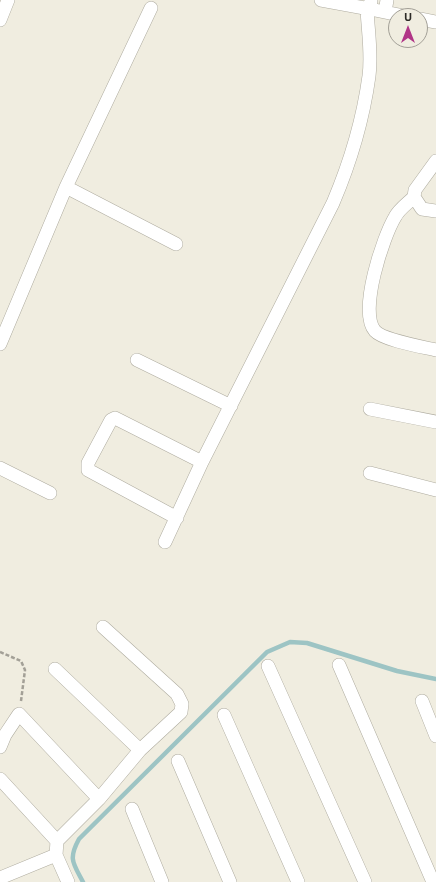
<!DOCTYPE html>
<style>
body{margin:0}
#map{position:relative;width:436px;height:882px;overflow:hidden;background:#f0ede0;font-family:"Public Sans",sans-serif}
canvas{display:block}
.north{position:absolute;left:388px;top:8px;width:40px;height:40px;box-sizing:border-box;background:#f0ede0;border:1px solid #a29f96;border-radius:50%;rotate:0deg;font-size:11px;font-weight:700;line-height:16px;text-align:center;color:#2c2a26}
.north::after{content:'';display:block;margin:auto;width:14px;height:18px;background:#b13587;clip-path:polygon(50% 0,100% 100%,50% 72%,0 100%)}
</style>
<div id="map">
<canvas width="436" height="882"></canvas>
<div class="north">U</div>
</div>
<script>
const c = document.querySelector('canvas').getContext('2d');
c.lineJoin = 'round';
function strokePath(path, color, width, dash) { c.strokeStyle = color; c.lineWidth = width; c.lineCap = dash ? 'butt' : 'round'; c.setLineDash(dash || []); c.stroke(path); }
strokePath(new Path2D(`
 M 83,882 C 73,863 68,859 79,839 L 267,652 L 290,642 L 307,643 L 397,671 L 436,679`), '#9dc4c4', 4.5);
const minor = new Path2D(`
 M 321,0 L 370,9 L 371,0
 M 370,9 L 404,16
 M 385,12 L 387,0
 M 420,19 L 436,22
 M 0,20 L 8,0
 M 436,161 L 415,190 L 414,197 L 422,209 L 436,211
 M 66,187 L 176,244
 M 414,197 C 408,203 399,209 395,217 C 383,237 358,312 375,331 C 383,340 423,347 436,350
 M 0,344 L 66,187 L 151,8
 M 137,360 L 231,406
 M 370,409 L 436,422
 M 0,468 L 50,493
 M 370,473 L 436,490
 M 177,518 L 88,470 L 88,463 L 111,420 L 115,418 L 202,462
 M 165,542 L 202,462 L 333,203 C 350,163 363,120 369,76 C 372,54 368,31 367,9
 M 339,665 L 433,882
 M 268,666 L 365,882
 M 55,669 L 140,750
 M 422,701 L 436,736
 M 224,715 L 298,882
 M 0,747 L 5,735 L 19,714 L 99,799
 M 178,761 L 230,882
 M 0,779 L 57,841
 M 132,809 L 162,882
 M 0,878 L 56,855
 M 68,882 L 56,855 L 57,841 L 99,799 L 140,750 L 181,712 L 182,704 L 177,694 L 103,627`);
strokePath(minor, '#aeab9f', 14);
strokePath(new Path2D(`
 M 0,652 L 21,661 L 25,670 L 21,701`), '#a3a097', 2.5, [4, 2]);
strokePath(minor, '#fff', 13);
</script>
